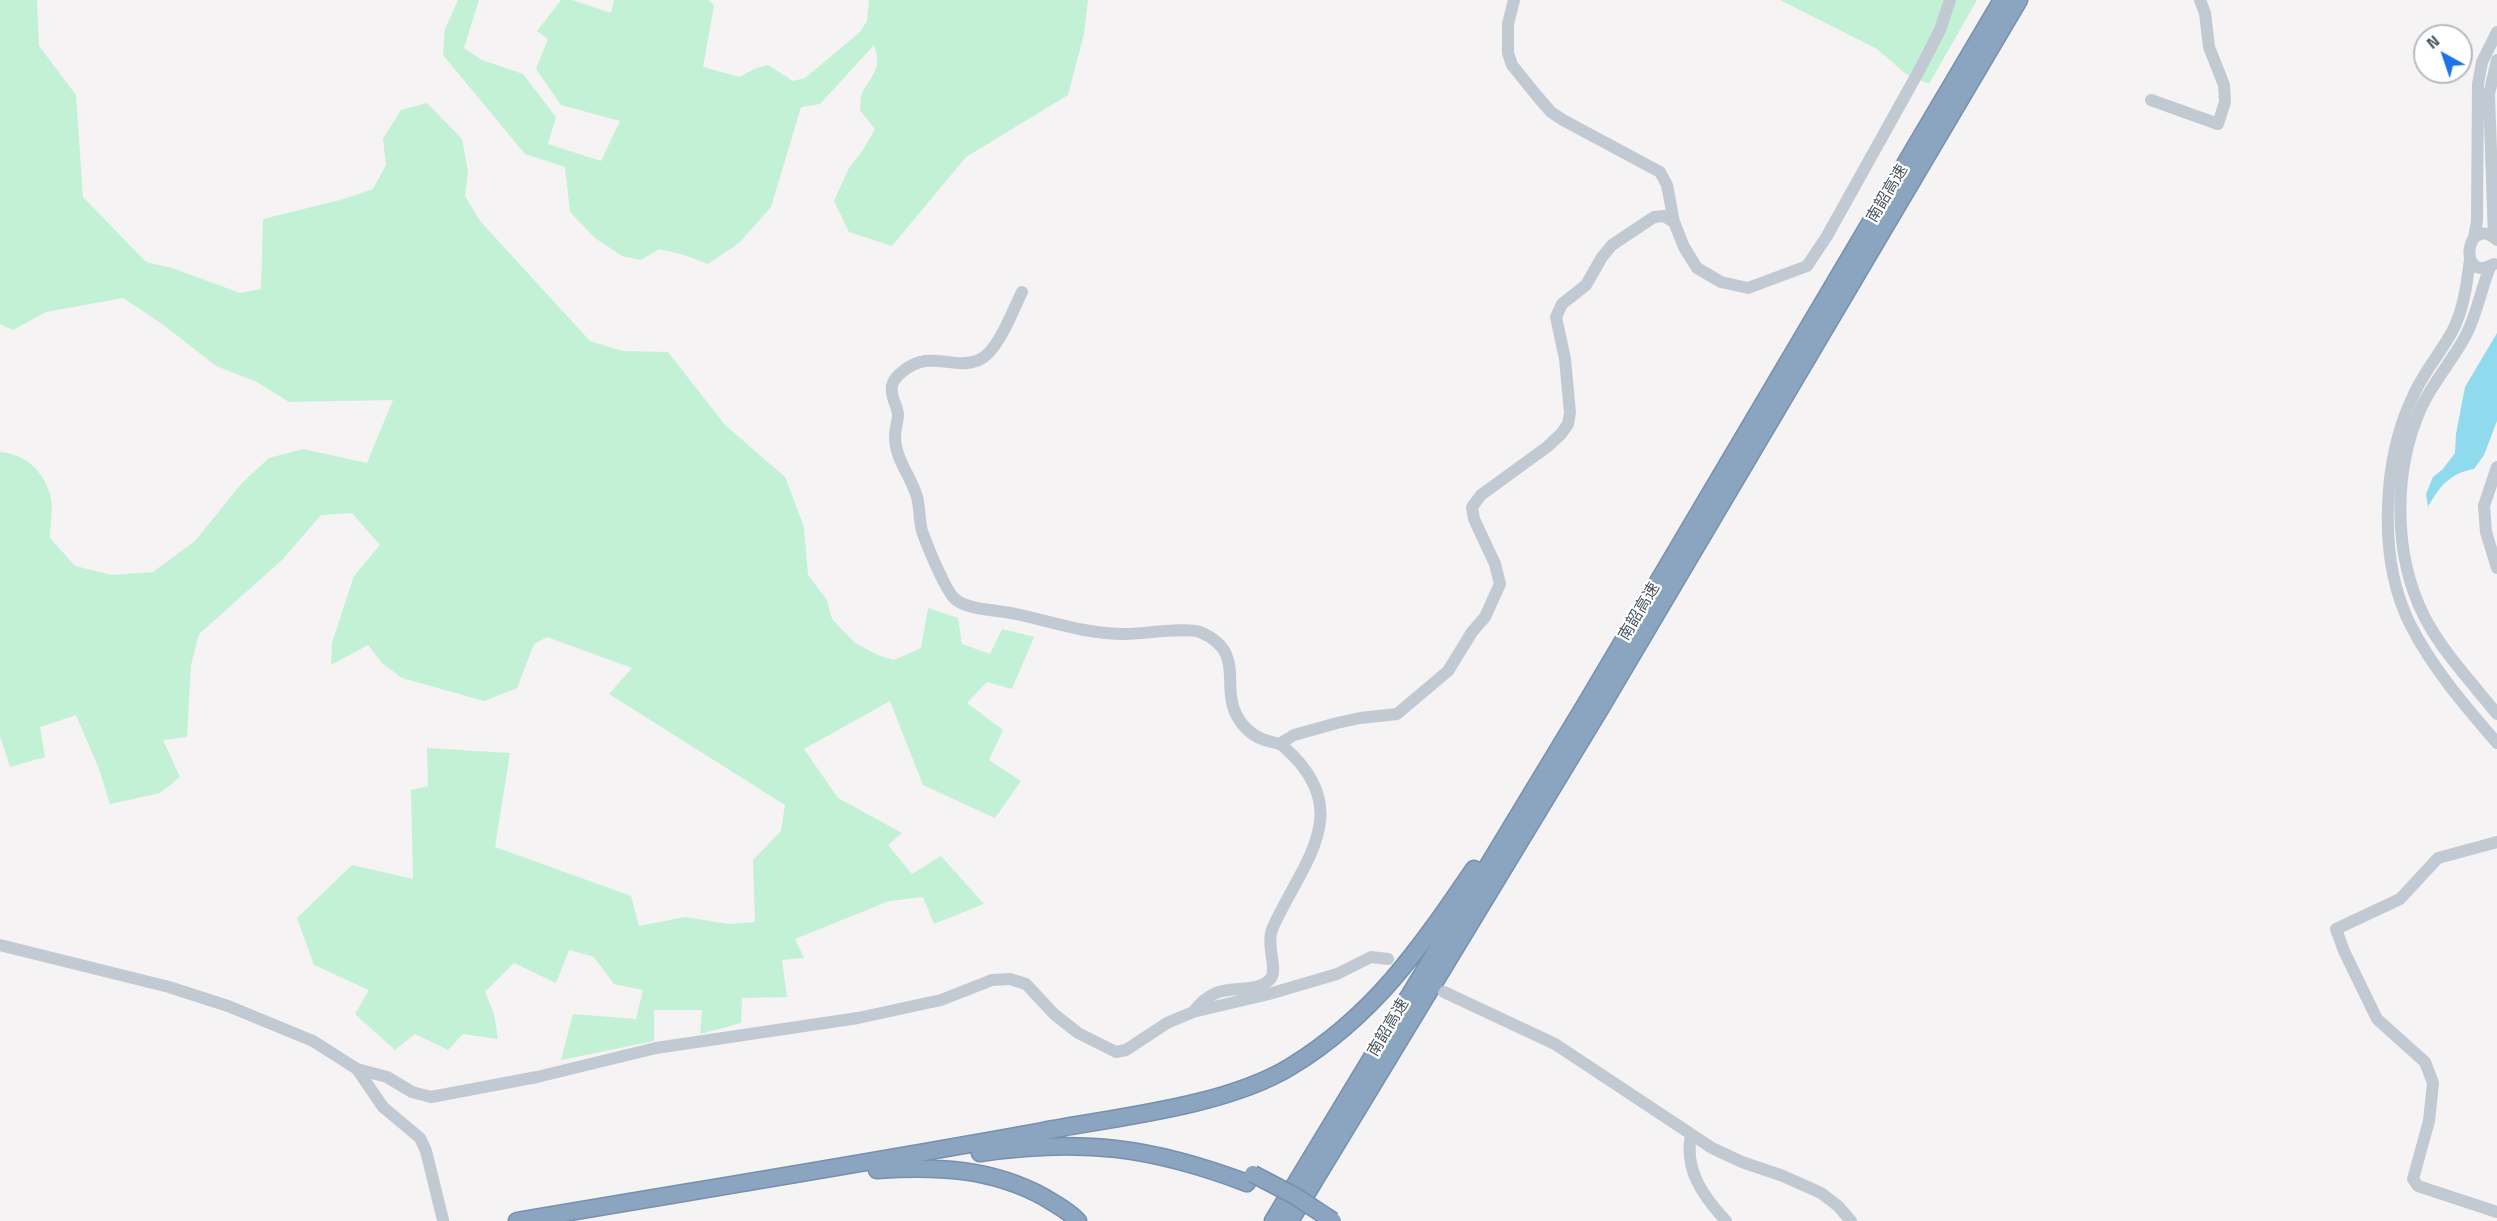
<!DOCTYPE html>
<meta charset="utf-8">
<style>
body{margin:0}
#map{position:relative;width:2497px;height:1221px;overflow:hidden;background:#f5f3f3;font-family:"Titillium Web",sans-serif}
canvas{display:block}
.north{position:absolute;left:2413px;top:24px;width:60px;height:60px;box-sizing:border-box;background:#fff;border:2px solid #b7bbc0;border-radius:50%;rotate:320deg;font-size:16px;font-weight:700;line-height:24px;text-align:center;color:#4a5661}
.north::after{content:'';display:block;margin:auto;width:21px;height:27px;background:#1a73e8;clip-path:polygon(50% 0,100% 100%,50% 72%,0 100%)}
</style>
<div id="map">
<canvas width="2497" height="1221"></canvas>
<div class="north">N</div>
</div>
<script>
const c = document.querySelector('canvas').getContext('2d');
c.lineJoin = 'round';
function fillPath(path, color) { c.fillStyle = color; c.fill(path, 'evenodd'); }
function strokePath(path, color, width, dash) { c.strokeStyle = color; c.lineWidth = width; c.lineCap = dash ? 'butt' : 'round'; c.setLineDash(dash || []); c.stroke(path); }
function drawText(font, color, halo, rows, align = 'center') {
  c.font = font + ' "Titillium Web","Noto Sans SC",sans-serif'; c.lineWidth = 4.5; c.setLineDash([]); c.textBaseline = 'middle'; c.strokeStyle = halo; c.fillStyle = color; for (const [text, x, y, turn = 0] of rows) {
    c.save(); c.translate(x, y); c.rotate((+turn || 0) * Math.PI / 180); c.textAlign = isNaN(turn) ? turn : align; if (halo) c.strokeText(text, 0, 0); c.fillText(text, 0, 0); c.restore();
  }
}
fillPath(new Path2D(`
 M 0,0 L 37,0 L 39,46 L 76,95 L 83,197 L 146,262 L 172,268 L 240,293 L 261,289 L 263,219 L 344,199 L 373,189 L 386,165 L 383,139 L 401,110 L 427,103 L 462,139 L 468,172 L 465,196 L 480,221 L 590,341 L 622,351 L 668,352 L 725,425 L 785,477 L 804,527 L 808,575 L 827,600 L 832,619 L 855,643 L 880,656 L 894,660 L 921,648 L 928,608 L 958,618 L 962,644 L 990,654 L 1002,629 L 1034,637 L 1012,689 L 987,682 L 967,703 L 1003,730 L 989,760 L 1021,781 L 995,818 L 923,785 L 890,701 L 804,749 L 838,798 L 902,833 L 888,845 L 912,874 L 941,856 L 984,904 L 934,924 L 923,897 L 889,901 L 795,939 L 804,958 L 782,960 L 787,997 L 742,998 L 741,1023 L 700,1034 L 702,1010 L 654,1010 L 654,1041 L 561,1060 L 573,1014 L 636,1019 L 643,990 L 614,984 L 594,957 L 569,950 L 556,983 L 514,963 L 485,992 L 494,1014 L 498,1039 L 463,1034 L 448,1050 L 415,1034 L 395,1050 L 355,1014 L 369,990 L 314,965 L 297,918 L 352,865 L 413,879 L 411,790 L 428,786 L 427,748 L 510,753 L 495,847 L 631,896 L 639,926 L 685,917 L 728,924 L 755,922 L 753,860 L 781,831 L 785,805 L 609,694 L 632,668 L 547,637 L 534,644 L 517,688 L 484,701 L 402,678 L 382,663 L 368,645 L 331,665 L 332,643 L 354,576 L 380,545 L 352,513 L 321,515 L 282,560 L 199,634 L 191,665 L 187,737 L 163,740 L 180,777 L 160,793 L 110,804 L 99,769 L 76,715 L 40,727 L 45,757 L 10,767 L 0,736 L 0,452 C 25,454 44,471 50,495 C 54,507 50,525 50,538 L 75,566 L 112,575 L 153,572 L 195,541 L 242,483 L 269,458 L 303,449 L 367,463 L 393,400 L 289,402 L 257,382 L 216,366 L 161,323 L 123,298 L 46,312 L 13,330 L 0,324 Z
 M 458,0 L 479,0 L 464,48 L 482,60 L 523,74 L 556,117 L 548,144 L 601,161 L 620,121 L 561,105 L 536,69 L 548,39 L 537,31 L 561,0 L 572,0 L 611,13 L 614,0 L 709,0 L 714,6 L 703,67 L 740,77 L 754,69 L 768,65 L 793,81 L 805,78 L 860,32 L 867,21 L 869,0 L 1088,0 L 1084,34 L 1068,95 L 966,157 L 892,246 L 849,232 L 834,201 L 849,168 L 863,150 L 875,129 L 860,110 C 861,104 860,96 863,91 C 874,73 882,67 874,45 L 820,104 L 801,107 L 771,207 L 739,243 L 708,264 L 684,255 L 659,249 L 641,260 L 622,256 L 595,238 L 570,212 L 565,167 L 525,154 L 443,55 L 445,29 Z
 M 1780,0 L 1977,0 L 1929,84 L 1906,74 L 1877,49 Z`), '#c3f1d5');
fillPath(new Path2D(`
 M 2497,333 L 2497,421 L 2484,455 L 2474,469 C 2450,473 2439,487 2428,507 L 2426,494 L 2433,477 L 2442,470 L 2455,453 L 2456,434 L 2465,387 Z`), '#90daee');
const highway = new Path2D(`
 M 980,1153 C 1081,1138 1152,1147 1247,1183
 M 877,1170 C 936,1166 991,1168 1044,1197 C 1055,1204 1069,1211 1078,1221
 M 517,1221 C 693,1191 868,1163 1043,1131 C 1118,1117 1226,1106 1290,1067 C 1374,1016 1420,948 1474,869
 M 1273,1221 L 1587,702 L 2002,0
 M 1290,1221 L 1600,709 L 2019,0`);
strokePath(highway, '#7690ad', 19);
strokePath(new Path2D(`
 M 1514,0 L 1508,24 L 1508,53 L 1512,65 L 1537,96 L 1551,112 L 1563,120 L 1660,172 L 1667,185 L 1674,222
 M 2151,100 L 2218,124 L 2225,102 L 2224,85 L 2209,47 L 2205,13 L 2200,0
 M 2494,237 L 2489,94 L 2497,60
 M 2474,238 L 2477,221 L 2478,84 L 2482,62 L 2497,32
 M 2470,259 C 2467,283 2464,308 2453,330 C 2442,351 2425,370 2415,392 C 2382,458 2377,560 2411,626 C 2433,669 2466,707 2497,743
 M 2494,264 C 2457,285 2465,212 2497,240
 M 2490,267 C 2481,289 2477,314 2466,335 C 2453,360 2433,382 2421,408 C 2393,471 2393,554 2424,616 C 2441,650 2473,684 2497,714
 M 1022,292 C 1013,310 998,352 979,360 C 952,371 930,348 902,372 C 897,376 893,380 892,386 C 890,396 897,405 898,414 C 898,422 895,429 895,437 C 895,459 911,476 917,497 C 920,508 919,520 922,531 C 927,545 945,590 955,599 C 967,610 1000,610 1016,614 C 1053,622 1086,634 1125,634 C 1143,634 1185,627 1200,632 C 1247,652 1220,685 1237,716 C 1244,729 1254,737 1268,741 C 1274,743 1279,742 1284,747 C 1357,811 1303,861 1273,927 C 1265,944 1278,968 1271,978 C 1260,993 1232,986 1216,993 C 1207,997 1200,1003 1194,1011
 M 2497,467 L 2484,506 L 2486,532 L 2497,568
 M 1281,743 L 1294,735 L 1337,723 L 1360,718 L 1397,714 L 1448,671 L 1472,632 L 1485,617 L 1500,584 L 1495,564 L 1474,519 L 1472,507 L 1481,495 L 1547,447 L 1561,434 L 1568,424 L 1570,413 L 1565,359 L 1556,317 L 1562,304 L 1586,285 L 1602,257 L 1612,245 L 1654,217 L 1664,216 L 1674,222 L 1684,247 L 1697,268 L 1721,282 L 1748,288 L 1807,266 L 1827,236 L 1920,69 L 1940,30 L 1950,0
 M 2497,842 L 2438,858 L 2400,899 L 2336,929 L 2344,951 L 2377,1019 L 2425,1062 L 2433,1083 L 2429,1121 L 2413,1179 L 2418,1186 L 2497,1212
 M 0,945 L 169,987 L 228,1006 L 313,1041 L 357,1069 L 387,1077 L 412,1092 L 431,1097 L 537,1077 L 656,1048 L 858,1018 L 941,1000 L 992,980 L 1010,979 L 1026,984 L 1054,1014 L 1078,1033 L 1116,1052 L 1126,1050 L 1167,1023 L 1193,1012 L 1269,994 L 1337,974 L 1371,957 L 1388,959
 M 1444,992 L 1555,1044 L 1712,1148 L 1742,1162 L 1783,1176 L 1821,1193 L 1838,1206 L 1851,1221
 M 357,1069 L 383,1107 L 420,1138 L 426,1151 L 443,1220
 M 1691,1135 C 1684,1170 1703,1196 1726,1221`), '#c1cad2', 12);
strokePath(highway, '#8ba5c1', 16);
const highwayBridge = new Path2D(`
 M 1253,1174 L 1295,1196 L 1333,1221`);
strokePath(highwayBridge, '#7690ad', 19, []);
strokePath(highwayBridge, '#8ba5c1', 16);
drawText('16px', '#4a5661', '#fff', [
 ["南韶高速",1888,194,-59],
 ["南韶高速",1640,612,-59],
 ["南韶高速",1389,1028,-59]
]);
</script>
